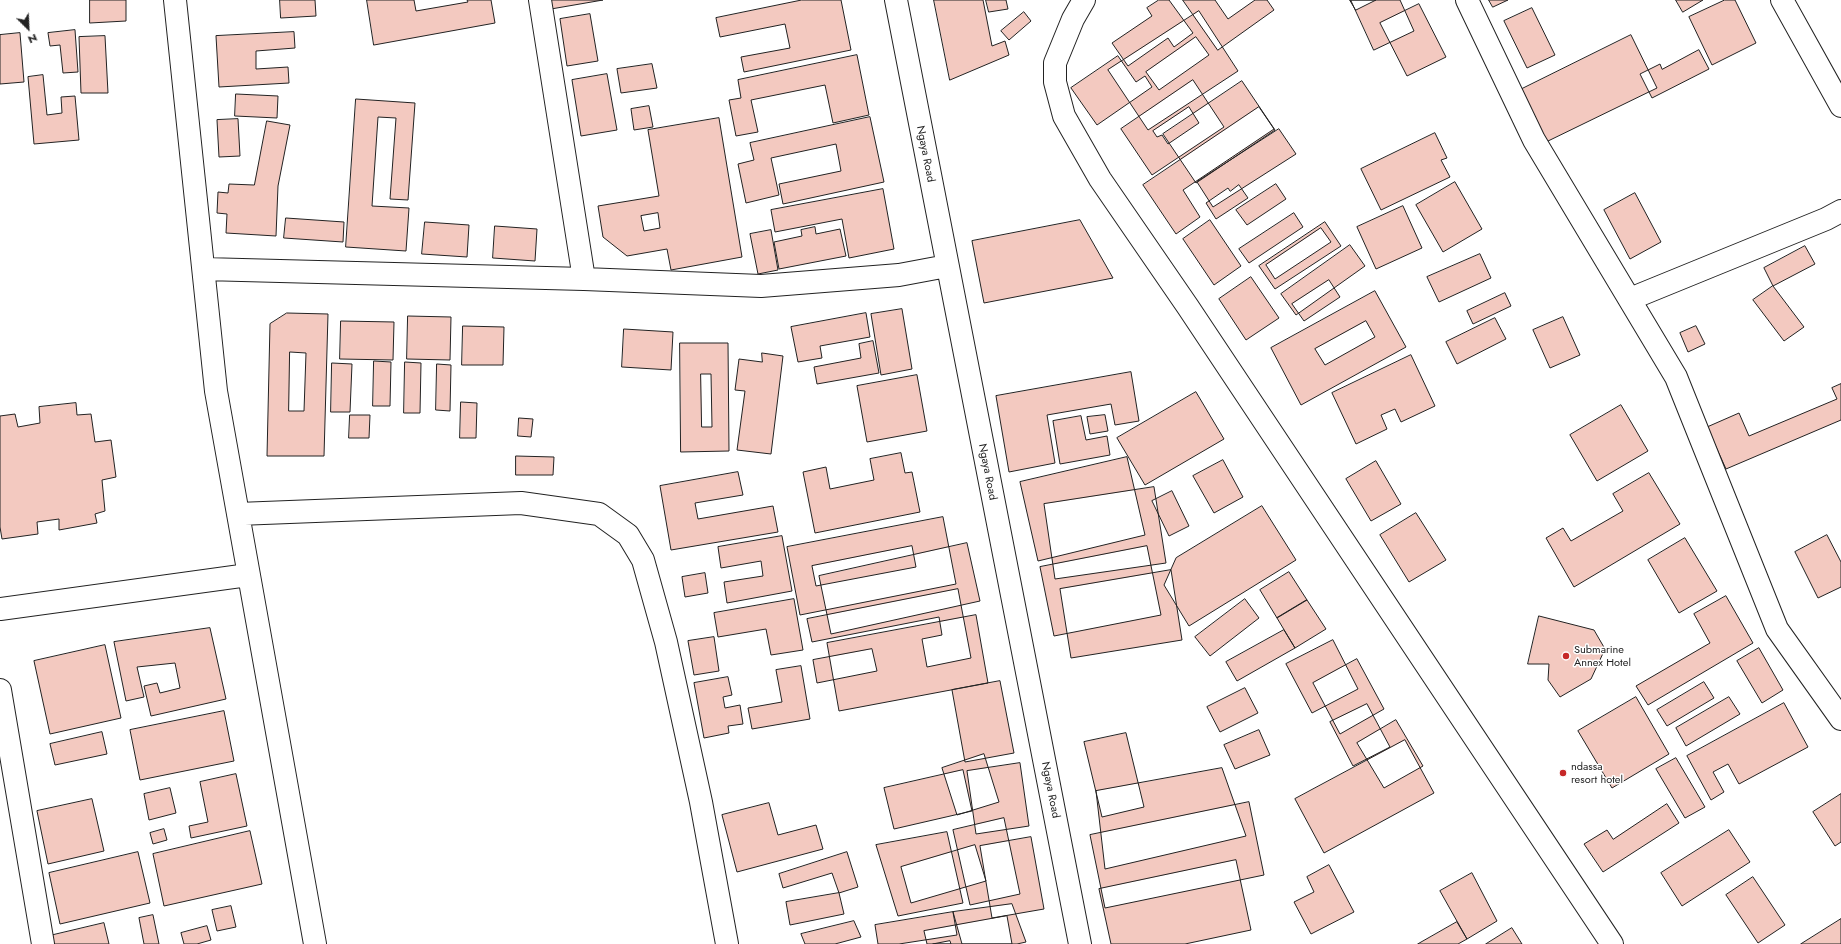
<!DOCTYPE html>
<style>
body{margin:0}
#map{position:relative;width:1841px;height:944px;overflow:hidden;background:#fff;font-family:Jost,sans-serif}
canvas{display:block}
.north{position:absolute;left:8px;top:8px;width:40px;height:40px;-webkit-text-stroke:3px #fff;paint-order:stroke;rotate:156deg;font-size:11px;font-weight:700;line-height:16px;text-align:center;color:#222}
.north::after{content:'';display:block;margin:auto;width:14px;height:18px;background:#222;clip-path:polygon(50% 0,100% 100%,50% 72%,0 100%)}
</style>
<div id="map">
<canvas width="1841" height="944"></canvas>
<div class="north">N</div>
</div>
<script>
const c = document.querySelector('canvas').getContext('2d');
c.lineJoin = 'round';
function fillPath(path, color) { c.fillStyle = color; c.fill(path, 'evenodd'); }
function strokePath(path, color, width, dash) { c.strokeStyle = color; c.lineWidth = width; c.lineCap = dash ? 'butt' : 'round'; c.setLineDash(dash || []); c.stroke(path); }
function drawText(font, color, halo, rows, align = 'center') {
  c.font = font + ' Jost,sans-serif'; c.lineWidth = 3; c.setLineDash([]); c.textBaseline = 'middle'; c.strokeStyle = halo; c.fillStyle = color; for (const [text, x, y, turn = 0] of rows) {
    c.save(); c.translate(x, y); c.rotate((+turn || 0) * Math.PI / 180); c.textAlign = isNaN(turn) ? turn : align; if (halo) c.strokeText(text, 0, 0); c.fillText(text, 0, 0); c.restore();
  }
}
const building = new Path2D(`
 M 90,0 L 126,0 L 126,21 L 90,23 Z
 M 280,0 L 315,0 L 316,16 L 281,18 Z
 M 367,0 L 414,0 L 416,11 L 468,2 L 467,0 L 491,0 L 495,23 L 374,45 Z
 M 549,0 L 603,0 L 551,9 Z
 M 802,0 L 841,0 L 851,50 L 744,72 L 741,57 L 790,48 L 785,24 L 720,37 L 716,18 Z
 M 934,0 L 983,0 L 992,46 L 1005,41 L 1009,55 L 950,80 Z
 M 986,0 L 1006,0 L 1008,9 L 989,12 Z
 M 1159,0 L 1169,0 L 1193,33 L 1174,47 L 1168,38 L 1128,66 L 1112,43 L 1152,16 L 1147,8 Z
 M 1183,0 L 1215,0 L 1228,19 L 1255,0 L 1267,0 L 1274,10 L 1218,50 Z
 M 1350,0 L 1376,0 L 1356,10 Z
 M 1351,0 L 1400,0 L 1414,31 L 1374,50 Z
 M 1489,0 L 1508,0 L 1493,7 Z
 M 1676,0 L 1703,0 L 1683,12 Z
 M 1725,0 L 1735,0 L 1756,43 L 1712,65 L 1689,17 Z
 M 1419,4 L 1446,57 L 1407,76 L 1380,23 Z
 M 1532,8 L 1555,55 L 1527,68 L 1504,21 Z
 M 1199,11 L 1238,71 L 1148,130 L 1108,70 Z
 M 1024,12 L 1031,21 L 1009,40 L 1001,31 Z
 M 590,14 L 598,61 L 567,66 L 560,19 Z
 M 75,30 L 78,72 L 63,73 L 60,45 L 50,46 L 48,33 Z
 M 294,32 L 295,48 L 256,51 L 256,69 L 288,67 L 289,83 L 219,87 L 216,36 Z
 M 20,33 L 24,82 L 0,84 L 0,35 Z
 M 1631,35 L 1657,88 L 1546,142 L 1520,90 Z
 M 105,36 L 108,93 L 81,93 L 79,37 Z
 M 1196,37 L 1209,55 L 1159,90 L 1146,72 Z
 M 1699,50 L 1709,69 L 1652,98 L 1640,74 L 1660,64 L 1662,69 Z
 M 857,55 L 869,115 L 833,123 L 825,85 L 751,100 L 758,132 L 736,136 L 729,100 L 741,98 L 738,80 Z
 M 1118,56 L 1136,82 L 1145,76 L 1152,87 L 1097,125 L 1071,88 Z
 M 652,64 L 657,88 L 621,93 L 617,69 Z
 M 607,74 L 617,130 L 581,136 L 572,80 Z
 M 43,75 L 47,115 L 62,113 L 61,97 L 75,96 L 79,140 L 34,144 L 28,77 Z
 M 1193,80 L 1224,127 L 1152,175 L 1121,129 ZM 1189,107 L 1199,123 L 1168,144 L 1162,135 L 1157,137 L 1153,131 Z
 M 1242,81 L 1275,130 L 1196,183 L 1163,134 Z
 M 236,94 L 278,96 L 277,118 L 235,116 Z
 M 356,99 L 415,103 L 408,200 L 390,199 L 396,118 L 378,117 L 372,206 L 409,208 L 406,251 L 346,247 Z
 M 649,106 L 653,127 L 634,130 L 631,109 Z
 M 1259,107 L 1274,129 L 1183,190 L 1200,217 L 1176,234 L 1143,185 Z
 M 870,117 L 884,182 L 783,204 L 779,184 L 841,171 L 836,144 L 771,158 L 779,195 L 746,203 L 738,164 L 754,160 L 750,143 Z
 M 719,118 L 742,257 L 671,270 L 667,249 L 627,256 L 603,237 L 598,206 L 659,196 L 648,130 ZM 658,213 L 660,228 L 644,231 L 641,216 Z
 M 238,119 L 240,156 L 219,157 L 217,120 Z
 M 267,121 L 290,125 L 278,186 L 276,236 L 226,233 L 227,214 L 217,213 L 218,192 L 228,193 L 229,184 L 254,185 Z
 M 1279,129 L 1296,154 L 1213,207 L 1197,182 Z
 M 1435,133 L 1447,158 L 1441,160 L 1450,177 L 1381,210 L 1361,169 Z
 M 1455,182 L 1482,229 L 1443,252 L 1416,205 Z
 M 1276,184 L 1286,199 L 1247,225 L 1236,210 Z
 M 1239,185 L 1248,198 L 1216,219 L 1206,203 L 1228,188 L 1230,191 Z
 M 883,189 L 894,249 L 849,258 L 842,219 L 775,232 L 771,210 Z
 M 1635,193 L 1661,242 L 1630,259 L 1604,210 Z
 M 1403,206 L 1422,248 L 1376,269 L 1357,227 Z
 M 1294,213 L 1303,227 L 1249,263 L 1239,249 Z
 M 286,218 L 344,222 L 343,242 L 284,238 Z
 M 1080,220 L 1113,278 L 984,303 L 972,241 Z
 M 1210,220 L 1241,266 L 1214,285 L 1183,239 Z
 M 425,222 L 469,225 L 467,257 L 422,254 Z
 M 1325,222 L 1341,246 L 1275,289 L 1259,266 Z
 M 495,226 L 537,229 L 535,261 L 493,258 Z
 M 815,227 L 816,234 L 840,229 L 846,256 L 779,269 L 774,242 L 802,236 L 801,230 Z
 M 1321,228 L 1331,242 L 1275,279 L 1266,265 Z
 M 771,230 L 778,270 L 758,274 L 750,234 Z
 M 1350,245 L 1365,266 L 1296,315 L 1281,294 Z
 M 1805,246 L 1815,264 L 1773,286 L 1764,268 Z
 M 1480,254 L 1491,278 L 1439,302 L 1427,277 Z
 M 1251,277 L 1279,318 L 1246,340 L 1219,299 Z
 M 1329,280 L 1340,297 L 1304,321 L 1292,304 Z
 M 1773,286 L 1804,327 L 1784,341 L 1753,300 Z
 M 1375,291 L 1406,347 L 1301,405 L 1271,348 ZM 1366,321 L 1375,337 L 1325,365 L 1315,349 Z
 M 1505,293 L 1511,306 L 1473,324 L 1467,311 Z
 M 902,309 L 912,369 L 881,375 L 871,314 Z
 M 287,313 L 328,314 L 324,456 L 267,456 L 270,324 ZM 290,352 L 306,353 L 304,411 L 289,411 Z
 M 866,313 L 870,337 L 820,346 L 822,358 L 798,362 L 791,327 Z
 M 408,316 L 451,317 L 450,360 L 407,359 Z
 M 1563,317 L 1580,355 L 1550,368 L 1533,330 Z
 M 1495,318 L 1506,339 L 1457,364 L 1446,342 Z
 M 341,321 L 394,322 L 393,360 L 340,359 Z
 M 463,326 L 504,327 L 503,365 L 462,365 Z
 M 1696,326 L 1705,344 L 1688,352 L 1680,333 Z
 M 624,329 L 673,332 L 671,370 L 622,367 Z
 M 873,341 L 879,373 L 817,384 L 814,367 L 861,358 L 859,344 Z
 M 680,343 L 728,343 L 729,451 L 681,452 ZM 701,374 L 711,374 L 712,427 L 702,427 Z
 M 762,353 L 783,356 L 771,454 L 737,450 L 745,391 L 735,390 L 739,359 L 762,362 Z
 M 1411,355 L 1435,406 L 1401,422 L 1395,409 L 1381,415 L 1387,429 L 1356,444 L 1332,393 Z
 M 374,361 L 391,362 L 390,406 L 373,406 Z
 M 405,362 L 421,363 L 420,413 L 404,413 Z
 M 332,363 L 352,364 L 350,412 L 331,412 Z
 M 437,364 L 451,365 L 450,411 L 436,410 Z
 M 1131,372 L 1139,421 L 1115,425 L 1111,404 L 1047,415 L 1055,463 L 1009,472 L 996,396 Z
 M 917,375 L 927,431 L 867,442 L 857,386 Z
 M 1841,384 L 1841,420 L 1726,469 L 1707,427 L 1739,413 L 1749,436 L 1837,399 L 1832,388 Z
 M 1196,392 L 1224,439 L 1145,485 L 1117,438 Z
 M 461,402 L 477,403 L 476,438 L 460,438 Z
 M 76,403 L 77,415 L 91,414 L 95,442 L 111,440 L 116,477 L 102,480 L 105,511 L 95,514 L 97,523 L 59,530 L 59,519 L 37,522 L 38,534 L 2,539 L 0,527 L 0,416 L 15,414 L 18,427 L 40,423 L 39,407 Z
 M 1621,405 L 1648,451 L 1597,481 L 1570,435 Z
 M 350,415 L 370,415 L 369,438 L 349,438 Z
 M 1105,415 L 1108,431 L 1090,434 L 1087,417 Z
 M 1081,416 L 1086,440 L 1107,436 L 1110,455 L 1060,464 L 1053,421 Z
 M 519,418 L 533,419 L 531,437 L 518,436 Z
 M 901,453 L 905,473 L 912,472 L 920,512 L 815,533 L 803,472 L 826,467 L 830,489 L 874,480 L 870,459 Z
 M 516,456 L 554,457 L 553,475 L 516,475 Z
 M 1127,457 L 1145,535 L 1038,561 L 1020,482 Z
 M 1223,460 L 1243,497 L 1214,513 L 1193,476 Z
 M 1376,461 L 1401,504 L 1371,521 L 1346,479 Z
 M 738,472 L 743,495 L 695,503 L 698,519 L 773,506 L 778,532 L 671,550 L 660,486 Z
 M 1649,473 L 1680,524 L 1574,587 L 1546,538 L 1563,528 L 1571,541 L 1623,511 L 1613,494 Z
 M 1154,487 L 1166,563 L 1055,579 L 1044,504 Z
 M 1172,491 L 1189,526 L 1169,536 L 1152,501 Z
 M 1262,506 L 1296,560 L 1189,626 L 1164,585 L 1176,558 Z
 M 1416,513 L 1446,560 L 1409,582 L 1380,535 Z
 M 943,517 L 956,584 L 800,615 L 787,547 ZM 912,546 L 916,567 L 816,586 L 812,566 Z
 M 1827,535 L 1841,562 L 1841,587 L 1818,598 L 1795,552 Z
 M 782,536 L 792,591 L 727,603 L 724,582 L 763,576 L 761,561 L 721,568 L 718,547 Z
 M 1685,538 L 1717,591 L 1679,613 L 1648,560 Z
 M 967,543 L 980,601 L 831,634 L 819,576 Z
 M 1147,546 L 1161,615 L 1054,636 L 1040,567 Z
 M 1171,570 L 1182,640 L 1071,658 L 1060,589 Z
 M 1289,572 L 1307,600 L 1277,618 L 1260,590 Z
 M 705,573 L 708,593 L 685,597 L 682,577 Z
 M 958,589 L 971,658 L 927,667 L 922,639 L 942,635 L 939,617 L 812,642 L 807,619 Z
 M 1726,596 L 1753,643 L 1648,705 L 1636,686 L 1710,643 L 1694,614 Z
 M 794,599 L 803,650 L 771,655 L 766,629 L 718,637 L 714,613 Z
 M 1245,599 L 1259,618 L 1210,656 L 1195,637 Z
 M 1307,600 L 1326,629 L 1295,648 L 1277,618 Z
 M 976,615 L 988,683 L 839,711 L 827,643 Z
 M 1539,616 L 1594,630 L 1605,649 L 1591,679 L 1560,697 L 1548,680 L 1549,664 L 1528,664 Z
 M 210,628 L 226,699 L 151,716 L 144,686 L 157,683 L 160,693 L 180,688 L 175,663 L 137,667 L 144,697 L 126,701 L 114,642 Z
 M 1284,630 L 1295,648 L 1237,681 L 1226,662 Z
 M 714,637 L 719,671 L 694,675 L 688,641 Z
 M 1333,640 L 1358,689 L 1312,713 L 1286,664 Z
 M 105,645 L 121,718 L 50,734 L 34,661 Z
 M 1759,648 L 1783,690 L 1762,703 L 1737,661 Z
 M 872,649 L 877,671 L 817,683 L 813,660 Z
 M 1357,659 L 1384,709 L 1340,734 L 1313,683 Z
 M 801,666 L 810,719 L 752,729 L 748,708 L 782,702 L 776,670 Z
 M 728,677 L 732,695 L 723,697 L 725,708 L 740,705 L 743,724 L 728,726 L 729,733 L 704,738 L 694,683 Z
 M 1000,681 L 1014,753 L 965,762 L 952,690 Z
 M 1704,682 L 1714,698 L 1667,726 L 1657,710 Z
 M 1245,688 L 1258,713 L 1220,732 L 1207,707 Z
 M 1636,697 L 1669,754 L 1612,788 L 1578,731 Z
 M 1729,697 L 1740,714 L 1686,746 L 1676,728 Z
 M 1784,703 L 1808,747 L 1739,784 L 1728,764 L 1713,772 L 1724,792 L 1711,800 L 1687,756 Z
 M 1367,704 L 1390,747 L 1353,766 L 1330,722 Z
 M 224,711 L 234,761 L 140,780 L 130,730 Z
 M 1396,720 L 1423,766 L 1384,788 L 1357,743 Z
 M 1259,730 L 1270,755 L 1235,769 L 1224,745 Z
 M 102,732 L 107,754 L 55,765 L 50,744 Z
 M 1126,733 L 1144,807 L 1102,817 L 1084,742 Z
 M 1405,740 L 1434,793 L 1324,853 L 1295,799 Z
 M 984,754 L 999,802 L 957,815 L 942,768 Z
 M 1676,758 L 1705,807 L 1685,818 L 1656,769 Z
 M 1020,763 L 1029,826 L 976,834 L 967,771 Z
 M 1222,768 L 1246,836 L 1105,869 L 1096,791 Z
 M 963,770 L 972,811 L 894,829 L 884,788 Z
 M 236,774 L 247,826 L 191,838 L 189,826 L 208,822 L 200,782 Z
 M 170,788 L 176,813 L 149,820 L 144,794 Z
 M 1841,794 L 1841,842 L 1835,846 L 1813,812 Z
 M 92,799 L 104,851 L 48,864 L 37,811 Z
 M 1249,802 L 1264,875 L 1105,908 L 1090,835 Z
 M 769,803 L 778,835 L 816,825 L 823,849 L 737,872 L 722,815 Z
 M 1667,804 L 1679,823 L 1603,872 L 1584,844 L 1607,830 L 1613,839 Z
 M 1004,818 L 1020,894 L 970,905 L 953,830 Z
 M 164,829 L 167,840 L 153,844 L 150,833 Z
 M 1729,830 L 1750,862 L 1682,906 L 1661,873 Z
 M 250,831 L 262,884 L 164,906 L 153,854 Z
 M 947,832 L 963,903 L 898,916 L 876,845 Z
 M 1031,837 L 1044,909 L 992,918 L 980,846 Z
 M 975,845 L 986,881 L 911,903 L 901,867 Z
 M 138,852 L 150,903 L 60,924 L 49,873 Z
 M 847,852 L 858,887 L 839,893 L 832,873 L 783,888 L 779,874 Z
 M 1236,860 L 1251,930 L 1185,944 L 1111,944 L 1099,889 Z
 M 1329,865 L 1354,912 L 1311,934 L 1294,902 L 1314,892 L 1307,877 Z
 M 1472,873 L 1497,921 L 1467,939 L 1440,891 Z
 M 1753,877 L 1785,925 L 1758,943 L 1726,895 Z
 M 839,893 L 844,914 L 790,925 L 786,902 Z
 M 1012,904 L 1026,942 L 1017,944 L 962,944 L 953,912 Z
 M 231,906 L 236,927 L 217,931 L 212,910 Z
 M 953,912 L 957,935 L 899,944 L 878,944 L 875,925 Z
 M 153,915 L 159,944 L 144,944 L 139,918 Z
 M 1007,916 L 1012,944 L 927,944 L 924,931 Z
 M 1841,919 L 1841,944 L 1801,944 Z
 M 854,921 L 861,937 L 835,944 L 805,944 L 801,934 Z
 M 1457,922 L 1467,939 L 1458,944 L 1418,944 Z
 M 104,923 L 109,944 L 47,944 L 45,937 Z
 M 207,926 L 211,940 L 197,944 L 184,944 L 181,933 Z
 M 1512,928 L 1522,944 L 1486,944 Z
 M 950,941 L 951,944 L 933,944 Z`);
fillPath(building, '#f3c9c0');
strokePath(building, '#222', 1);
const minor = new Path2D(`
 M 175,0 L 216,391 L 315,944
 M 540,0 L 584,279
 M 896,0 L 1080,944
 M 1084,0 L 1073,19 L 1055,63 L 1055,82 L 1064,116 L 1100,179 L 1188,307 L 1612,944
 M 1467,0 L 1534,140 L 1676,377 L 1777,629 L 1841,719
 M 1782,0 L 1841,106
 M 204,269 L 584,279 L 761,286 L 899,275 L 947,266
 M 1630,299 L 1826,219 L 1841,211
 M 238,514 L 521,503 L 599,514 L 628,535 L 643,560 L 666,642 L 701,802 L 727,944
 M 0,609 L 248,575
 M 0,690 L 43,944`);
strokePath(minor, '#222', 24);
strokePath(minor, '#fff', 22);
for (const [x, y, r, color] of [
 [1566,656,4,"#c62828"],
 [1563,773,4,"#c62828"]
]) { const dot = new Path2D(); dot.arc(x, y, r, 0, 2 * Math.PI); c.fillStyle = color; c.fill(dot); strokePath(dot, '#fff', 1.5); }
drawText('11px', '#222', '#fff', [
 ["Ngaya Road",925,154,79],
 ["Ngaya Road",987,472,79],
 ["Ngaya Road",1050,790,79]
]);
drawText('11px', '#222', '#fff', [
 ["Submarine",1574,650],
 ["Annex Hotel",1574,663],
 ["ndassa",1571,767],
 ["resort hotel",1571,780]
], 'left');
</script>
